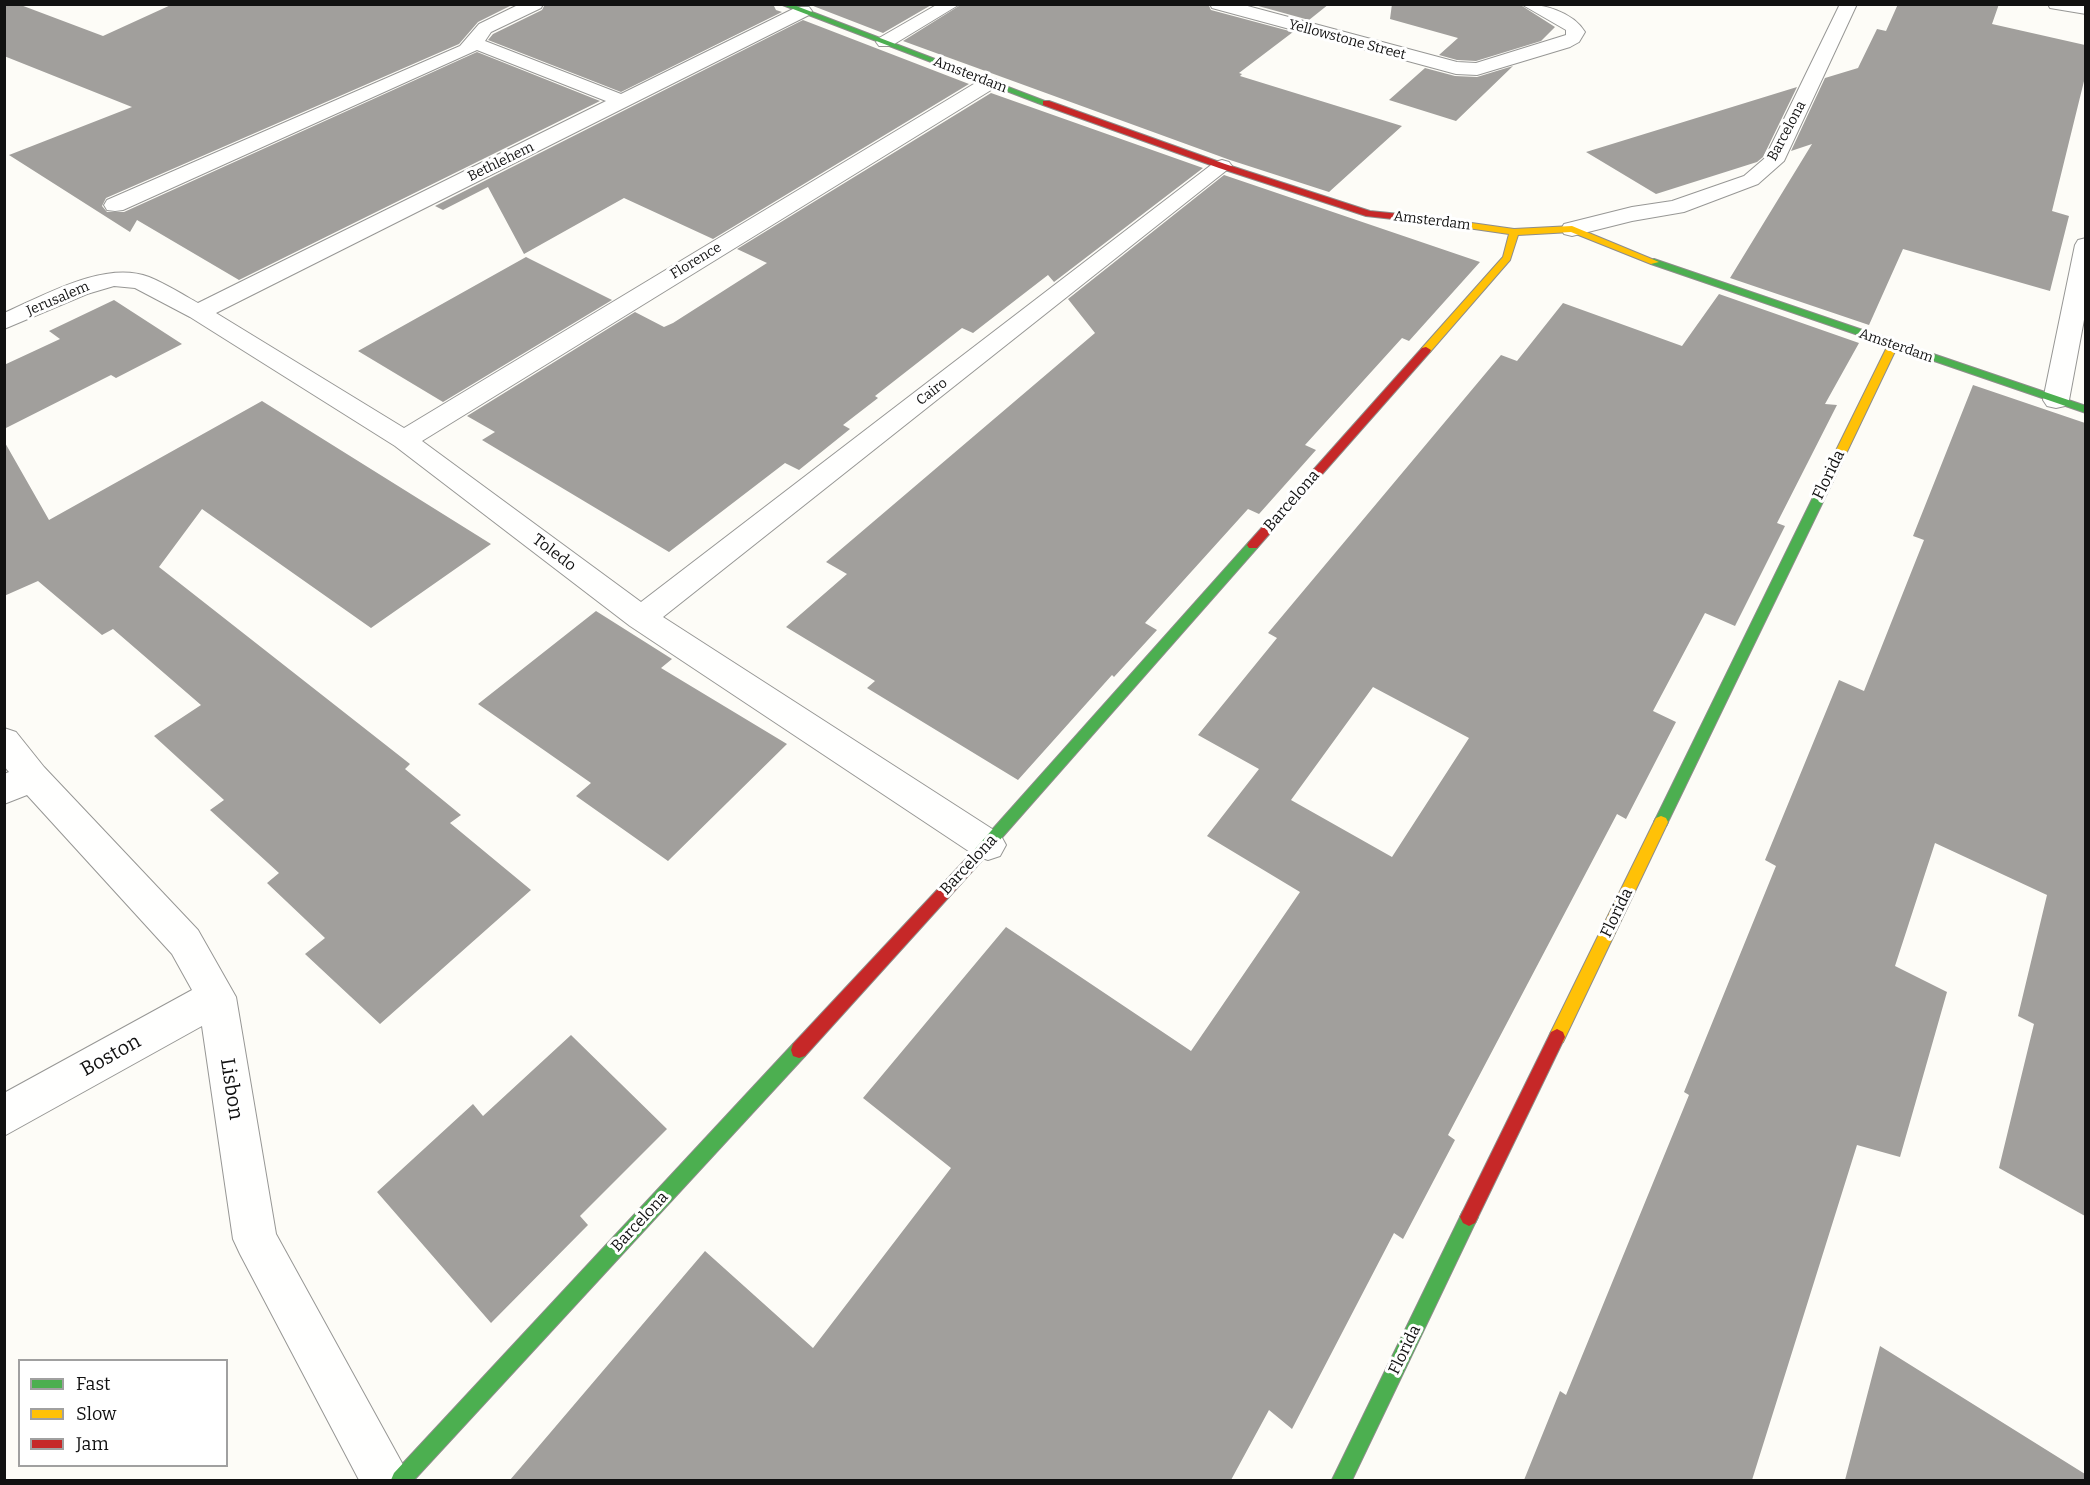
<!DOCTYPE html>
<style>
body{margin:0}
#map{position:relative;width:2090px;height:1485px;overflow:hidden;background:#fdfcf7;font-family:Bitter,serif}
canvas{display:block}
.frame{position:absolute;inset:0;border:6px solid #111;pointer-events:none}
.legend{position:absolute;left:18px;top:1359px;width:210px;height:108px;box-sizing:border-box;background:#fff;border:2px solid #a0a0a0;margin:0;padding:8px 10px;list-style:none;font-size:18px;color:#111}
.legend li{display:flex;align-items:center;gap:12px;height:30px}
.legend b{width:30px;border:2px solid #a0a0a0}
</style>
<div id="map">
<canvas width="2090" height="1485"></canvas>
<div class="frame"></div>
<ul class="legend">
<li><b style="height:8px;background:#4caf50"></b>Fast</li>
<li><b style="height:8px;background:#ffc107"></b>Slow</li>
<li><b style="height:8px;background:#c62828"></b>Jam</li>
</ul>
</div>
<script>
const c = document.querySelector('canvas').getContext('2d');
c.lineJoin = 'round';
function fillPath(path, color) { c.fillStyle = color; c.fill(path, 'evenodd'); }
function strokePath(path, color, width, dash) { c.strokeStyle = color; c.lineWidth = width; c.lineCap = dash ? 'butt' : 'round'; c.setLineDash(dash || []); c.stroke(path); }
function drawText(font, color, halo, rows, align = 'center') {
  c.font = font + ' Bitter,serif'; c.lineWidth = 6; c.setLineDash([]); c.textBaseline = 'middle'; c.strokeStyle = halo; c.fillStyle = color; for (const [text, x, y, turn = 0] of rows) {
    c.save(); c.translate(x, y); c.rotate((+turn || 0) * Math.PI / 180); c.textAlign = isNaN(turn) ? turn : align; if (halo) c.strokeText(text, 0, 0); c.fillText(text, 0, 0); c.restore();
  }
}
fillPath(new Path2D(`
 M 4,4 L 18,4 L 103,36 L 173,4 L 514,4 L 478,22 L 459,44 L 106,198 L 102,206 L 107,212 L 124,212 L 477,52 L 600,101 L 239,280 L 137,220 L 130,232 L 9,155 L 132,107 L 4,56 Z
 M 545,4 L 773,4 L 776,10 L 782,12 L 621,92 L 488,40 L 493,34 L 542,10 Z
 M 808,4 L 933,4 L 883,33 Z
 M 962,4 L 1208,4 L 1211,10 L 1293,32 L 1239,73 L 1242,74 L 1240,76 L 1402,126 L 1329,192 L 1230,160 L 903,41 Z
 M 1251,4 L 1329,4 L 1309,20 Z
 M 1392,4 L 1519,4 L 1555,27 L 1541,41 L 1476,61 L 1457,60 L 1439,55 L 1458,38 L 1390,19 Z
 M 1898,4 L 1999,4 L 1992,24 L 2085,45 L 2085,77 L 2052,211 L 2069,216 L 2050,291 L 1903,249 L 1869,325 L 1730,278 L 1812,144 L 1791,151 L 1825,78 L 1858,68 L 1877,29 L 1886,31 Z
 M 803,20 L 969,84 L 713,239 L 624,198 L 524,254 L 488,187 L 443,210 L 435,206 Z
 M 1513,66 L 1456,121 L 1389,100 L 1425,68 L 1455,76 L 1477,77 Z
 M 1797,87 L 1763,157 L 1757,162 L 1656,194 L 1586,152 Z
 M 991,93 L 1203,168 L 1054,282 L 1048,275 L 973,333 L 962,328 L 875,396 L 878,398 L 843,425 L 850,429 L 799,470 L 785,463 L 669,552 L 482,440 L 495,432 L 467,416 L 635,312 L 664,327 L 673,323 L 767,263 L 737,249 Z
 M 1224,175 L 1480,262 L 1409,341 L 1402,338 L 1305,445 L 1316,450 L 1259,514 L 1248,509 L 1145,623 L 1157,630 L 1114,677 L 1112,675 L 1018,780 L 867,688 L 875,681 L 786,627 L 847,574 L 826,562 L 1095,333 L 1068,299 Z
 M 526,257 L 612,300 L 443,402 L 358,351 Z
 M 1719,294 L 1859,343 L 1825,404 L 1837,405 L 1777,523 L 1785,526 L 1735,626 L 1705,613 L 1653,711 L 1676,722 L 1626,819 L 1617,814 L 1448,1135 L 1455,1140 L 1403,1239 L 1394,1233 L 1292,1429 L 1269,1410 L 1231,1480 L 510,1480 L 705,1251 L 813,1348 L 951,1168 L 863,1098 L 1006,927 L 1191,1051 L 1300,892 L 1207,836 L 1259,769 L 1198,735 L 1277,638 L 1268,633 L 1501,355 L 1517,361 L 1563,303 L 1682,346 ZM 1373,687 L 1469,738 L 1392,857 L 1291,800 Z
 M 114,300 L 182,344 L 116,378 L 111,375 L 4,429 L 4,365 L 60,339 L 49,331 Z
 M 1973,385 L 2085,423 L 2085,1216 L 1999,1168 L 2034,1024 L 2018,1016 L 2047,895 L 1935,843 L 1895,966 L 1947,992 L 1900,1157 L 1857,1145 L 1752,1480 L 1524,1480 L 1560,1391 L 1566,1395 L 1689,1095 L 1684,1092 L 1776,866 L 1765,860 L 1839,680 L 1864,691 L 1924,540 L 1913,536 Z
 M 262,401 L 491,544 L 371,628 L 202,509 L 159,567 L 410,764 L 405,769 L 461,815 L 450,823 L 531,890 L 380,1024 L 305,954 L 325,938 L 267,883 L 279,873 L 210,810 L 224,800 L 154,736 L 201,705 L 113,629 L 102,635 L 38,581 L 4,596 L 4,441 L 49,520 Z
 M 596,611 L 672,659 L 661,668 L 787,744 L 668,861 L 576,796 L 591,783 L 478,704 Z
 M 571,1035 L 667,1129 L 580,1216 L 588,1225 L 491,1323 L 377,1192 L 473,1104 L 483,1116 Z
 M 1880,1346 L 2085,1474 L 2085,1480 L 1845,1480 Z`), '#a19f9c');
const street = new Path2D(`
 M 520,4 L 543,4 L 541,8 L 491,32 L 485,41 L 621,94 L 797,7 L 809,7 L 812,11 L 809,15 L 216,313 L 404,428 L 982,79 L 996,79 L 999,83 L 996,87 L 422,441 L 641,602 L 1215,162 L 1222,160 L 1229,162 L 1232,166 L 663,617 L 1000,834 L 1006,845 L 1000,856 L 988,860 L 976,856 L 630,626 L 395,446 L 190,317 L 135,288 L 114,286 L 87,294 L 4,329 L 4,313 C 45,295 105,260 149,277 C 166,284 182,294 198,303 L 606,101 L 477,50 L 123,210 L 115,211 L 107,210 L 104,205 L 107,200 L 460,46 L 479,24 Z
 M 938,4 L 960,4 L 891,46 L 879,46 L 876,42 L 879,38 Z
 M 1210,4 L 1240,4 L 1457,62 L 1476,63 L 1566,35 L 1566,30 L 1521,4 C 1543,4 1572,11 1585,32 L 1579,42 L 1570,47 L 1477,75 L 1456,74 L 1212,8 Z
 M 1840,4 L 1857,4 L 1784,161 L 1758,184 L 1684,212 L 1632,221 L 1572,236 L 1564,234 L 1561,229 L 1564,224 L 1632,207 L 1672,201 L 1744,176 L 1765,158 Z
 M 2048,4 L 2086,4 L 2086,14 L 2050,8 Z
 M 2086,238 L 2086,309 L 2069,400 L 2065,406 L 2056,408 L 2047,406 L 2043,400 L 2075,245 L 2078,240 Z
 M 4,728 L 16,732 L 44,767 L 198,930 L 236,997 L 276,1234 L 402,1463 L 409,1480 L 359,1480 L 240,1254 L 233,1239 L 202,1026 L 4,1136 L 4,1093 L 192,990 L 172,954 L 27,795 L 4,804 L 4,774 L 9,772 L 4,766 Z`);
const fast = new Path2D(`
 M 780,4 L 791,4 L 1050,103 L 1043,105 Z
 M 1654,259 L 2086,406 L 2086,413 L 1651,264 L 1651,260 Z
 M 1826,479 L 1832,483 L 1666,826 L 1661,828 L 1656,826 L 1654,822 L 1656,818 L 1820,483 Z
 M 1253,541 L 1257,542 L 1259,545 L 1257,548 L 976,867 L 971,869 L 966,867 L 964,863 L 966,859 L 1249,542 Z
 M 799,1042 L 805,1044 L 807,1050 L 805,1056 L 414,1480 L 391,1480 L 394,1473 L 793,1044 Z
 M 1469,1208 L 1475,1211 L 1478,1217 L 1475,1223 L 1352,1480 L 1332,1480 L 1463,1211 Z`);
const slow = new Path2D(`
 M 1429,217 L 1514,229 L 1572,226 L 1659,262 L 1651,264 L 1571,232 L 1518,235 L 1510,260 L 1430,352 L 1426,353 L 1421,350 L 1422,348 L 1503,257 L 1509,234 L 1426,222 L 1426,218 Z
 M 1893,342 L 1898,345 L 1832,483 L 1830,486 L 1822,486 L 1820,483 L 1888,345 Z
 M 1661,816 L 1666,818 L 1668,822 L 1563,1042 L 1557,1045 L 1551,1042 L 1549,1037 L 1551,1032 L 1656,818 Z`);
const jam = new Path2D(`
 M 1043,101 L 1049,101 L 1225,164 L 1370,211 L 1429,217 L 1433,220 L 1429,223 L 1366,216 L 1219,168 L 1043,105 Z
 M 1426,347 L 1431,350 L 1430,352 L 1257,548 L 1249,548 L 1247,545 L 1249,542 L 1422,348 Z
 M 971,857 L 976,859 L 978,863 L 976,867 L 805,1056 L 799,1058 L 793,1056 L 791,1050 L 793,1044 L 966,859 Z
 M 1557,1029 L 1563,1032 L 1565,1037 L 1475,1223 L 1469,1226 L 1463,1223 L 1460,1217 L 1463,1211 L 1551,1032 Z`);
strokePath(street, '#979795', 2);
strokePath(fast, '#8e8d8b', 2);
strokePath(slow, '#8e8d8b', 2);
strokePath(jam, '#8e8d8b', 2);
fillPath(street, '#fffffe');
fillPath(fast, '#4caf50');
fillPath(slow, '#ffc107');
fillPath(jam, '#c62828');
drawText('14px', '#111', '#fff', [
 ["Yellowstone Street",1347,40,15],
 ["Amsterdam",970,75,21],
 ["Barcelona",1787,131,-62],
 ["Bethlehem",501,162,-26],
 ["Amsterdam",1432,221,7],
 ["Florence",696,261,-31],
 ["Jerusalem",58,299,-23],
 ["Amsterdam",1896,346,19],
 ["Cairo",932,392,-38]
]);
drawText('16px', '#111', '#fff', [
 ["Florida",1829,475,-64],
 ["Barcelona",1292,501,-49],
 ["Toledo",554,553,37],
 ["Barcelona",969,865,-47],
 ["Florida",1617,913,-64],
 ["Barcelona",640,1222,-47],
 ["Florida",1405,1350,-64]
]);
drawText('20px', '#111', '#fff', [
 ["Boston",111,1056,-29],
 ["Lisbon",231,1089,81]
]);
</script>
